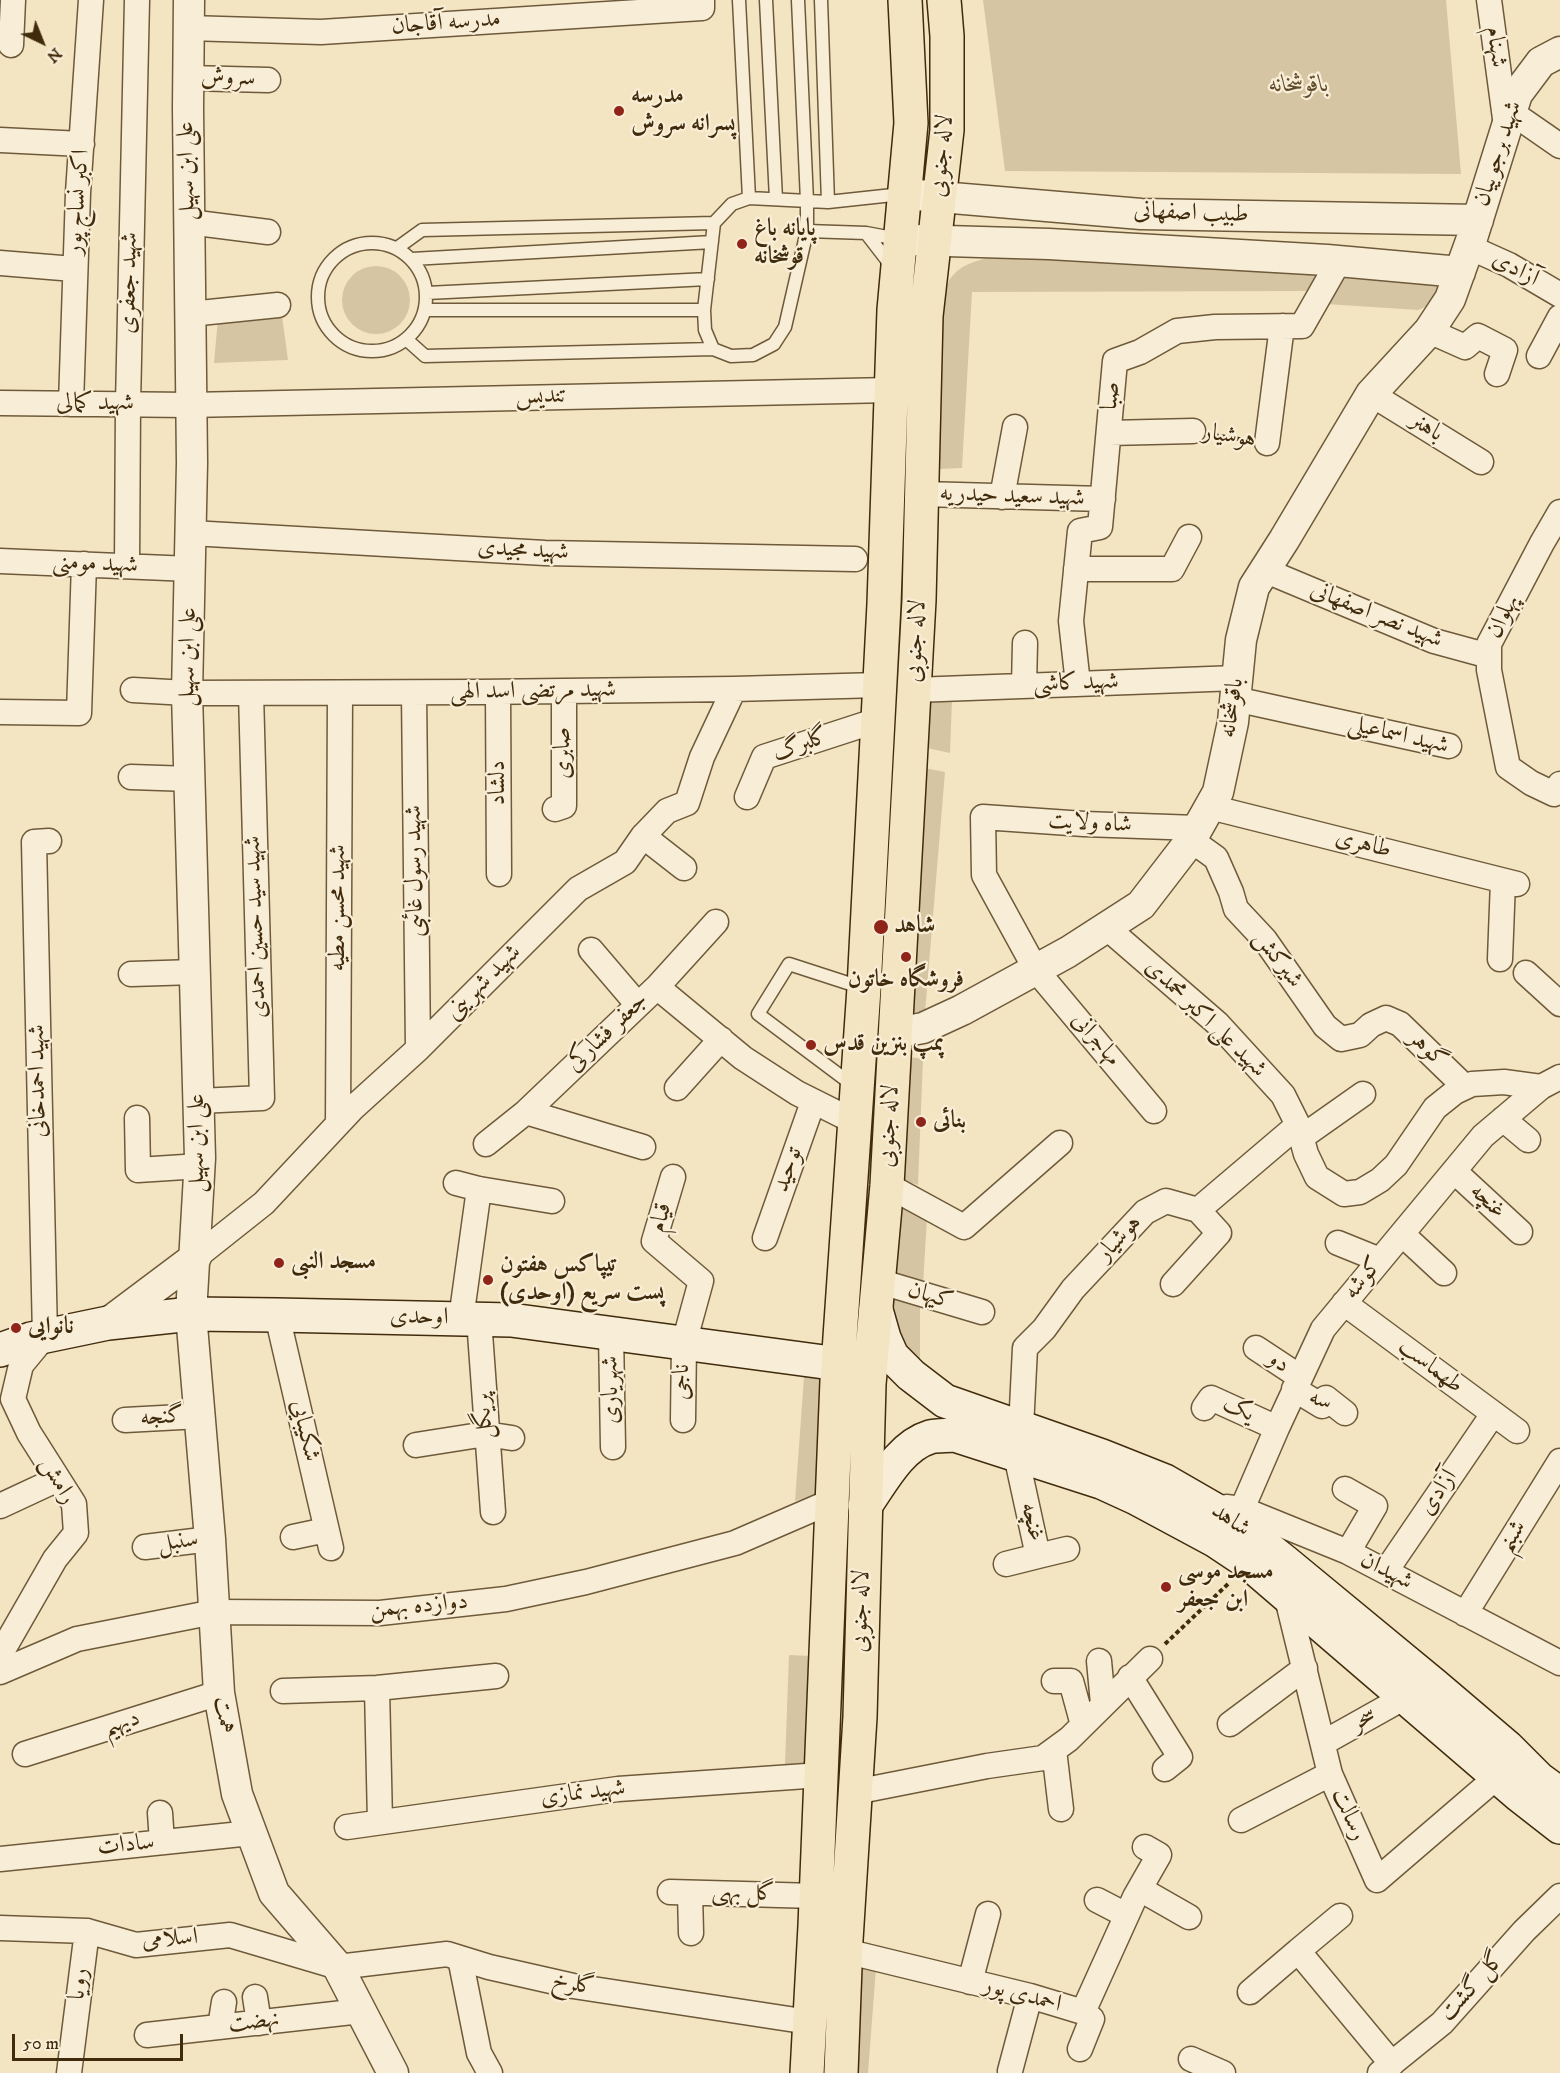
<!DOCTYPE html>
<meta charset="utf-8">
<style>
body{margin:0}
#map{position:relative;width:1560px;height:2073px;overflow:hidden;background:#f4e5c2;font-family:"IM FELL DW Pica",serif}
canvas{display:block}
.north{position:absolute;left:12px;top:12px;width:60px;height:60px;-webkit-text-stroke:4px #f8eed7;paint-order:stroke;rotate:137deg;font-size:16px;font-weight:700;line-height:24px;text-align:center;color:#412b0d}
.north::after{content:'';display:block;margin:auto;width:21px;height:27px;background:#412b0d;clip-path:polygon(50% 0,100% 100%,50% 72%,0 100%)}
.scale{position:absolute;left:12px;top:2034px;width:171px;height:27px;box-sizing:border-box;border:3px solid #412b0d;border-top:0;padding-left:8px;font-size:18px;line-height:21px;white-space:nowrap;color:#412b0d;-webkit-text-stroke:4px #f8eed7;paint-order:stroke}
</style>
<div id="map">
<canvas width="1560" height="2073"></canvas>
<div class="north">N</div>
<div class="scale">50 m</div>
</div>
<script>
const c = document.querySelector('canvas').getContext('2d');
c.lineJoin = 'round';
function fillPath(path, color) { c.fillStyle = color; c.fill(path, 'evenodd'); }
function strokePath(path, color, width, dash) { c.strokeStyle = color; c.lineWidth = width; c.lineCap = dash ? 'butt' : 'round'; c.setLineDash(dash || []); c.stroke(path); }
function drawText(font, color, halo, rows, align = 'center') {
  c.font = font + ' "IM FELL DW Pica",Amiri,serif'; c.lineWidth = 4.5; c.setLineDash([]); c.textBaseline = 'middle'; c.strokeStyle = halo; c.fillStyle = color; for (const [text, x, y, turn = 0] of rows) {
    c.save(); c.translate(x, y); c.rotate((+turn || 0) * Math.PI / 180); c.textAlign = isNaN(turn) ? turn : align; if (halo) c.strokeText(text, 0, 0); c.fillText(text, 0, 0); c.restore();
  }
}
fillPath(new Path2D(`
 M 983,0 L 1446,0 L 1461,174 L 1005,171 Z
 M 990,257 L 1116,260 L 1321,272 L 1307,291 L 972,292 L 962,468 L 938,469 C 939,441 940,292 950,279 C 961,264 974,262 990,257 Z
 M342 300a34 34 0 1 1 68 0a34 34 0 1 1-68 0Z
 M 1343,270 L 1443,281 L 1435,303 L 1418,310 L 1326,304 Z
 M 282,316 L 288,360 L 214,363 L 218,318 Z
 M 923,699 L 952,700 L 950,753 L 922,747 Z
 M 919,767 L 945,772 L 925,1012 L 907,1012 Z
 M 903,1056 L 923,1059 L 918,1185 L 898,1179 Z
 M 897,1199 L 927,1217 L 923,1286 L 889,1274 Z
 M 890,1293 L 920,1303 L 920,1362 L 894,1340 Z
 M 804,1377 L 829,1378 L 821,1495 L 795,1501 Z
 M 789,1655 L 810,1656 L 806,1765 L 785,1764 Z
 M 855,1963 L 876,1968 L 868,2073 L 849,2073 Z`), '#d6c5a3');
const service = new Path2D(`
 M 739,0 L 749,198
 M 766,0 L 776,199
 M 821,0 L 828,202
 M 807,231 L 866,233 L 898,239
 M 866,233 L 893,268
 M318 297a54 54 0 1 1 108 0a54 54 0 1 1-108 0Z
 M 397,248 L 422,230 L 714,223
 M 412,259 L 712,242
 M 427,293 L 708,279
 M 425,310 L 704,310
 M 406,339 L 425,356 L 713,349 L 731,356 L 753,355 L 774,344 L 785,327 L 807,231 L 807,201 L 798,0
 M 713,349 L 705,330 L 704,310 L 714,223 L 732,204 L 749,198 L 828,202 L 902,194
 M 854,1086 L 758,1014 L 789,964 L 863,988`);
const minor = new Path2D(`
 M 1489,0 L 1506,126
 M 188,28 L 321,32 L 702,8 L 702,0
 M 11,45 L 13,0
 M 188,78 L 268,80
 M 1511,112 L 1560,146
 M 0,140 L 82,144
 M 189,222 L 268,232
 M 1469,247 L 1509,265 L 1560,295
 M 0,263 L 74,269
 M 190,314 L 278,305
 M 1429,331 L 1465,347 L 1478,336 L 1505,350 L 1497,374
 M 1539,356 L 1560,317
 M 1371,394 L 1481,462
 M 0,403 L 190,405 L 891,390
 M 71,404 L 78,193 L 91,0
 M 1109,433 L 1193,431
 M 1267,443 L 1282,326
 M 922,494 L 1103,499
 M 1002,497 L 1015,427
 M 1560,512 L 1542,543 L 1489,644 L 1489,670 L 1508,767 L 1531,783 L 1554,794 L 1560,784
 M 191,533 L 545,553 L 855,559
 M 0,561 L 191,569
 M 127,566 L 128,404 L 137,0
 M 1076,569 L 1172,569 L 1189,537
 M 1264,570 L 1434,641 L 1489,656
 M 1078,684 L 1071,621 L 1080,531 L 1100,527 L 1115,361 L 1140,352 L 1177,331 L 1215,327 L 1302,326 L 1339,261
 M 1024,686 L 1025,643
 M 133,690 L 187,693 L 479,692 L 734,689 L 879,685
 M 914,690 L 1237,678
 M 498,692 L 499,874
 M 414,693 L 418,1049
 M 1235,699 L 1449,746
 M 0,712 L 79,713 L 84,564
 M 131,777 L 190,779
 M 747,797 L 764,757 L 878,720
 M 1210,807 L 1517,884
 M 555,809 L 564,806 L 564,691
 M 643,836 L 684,868
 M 1191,840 L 1216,858 L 1231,892 L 1236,909 L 1265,940 L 1325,1026 L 1341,1039 L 1360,1035 L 1371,1025 L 1386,1018 L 1400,1024 L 1465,1087
 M 1106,927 L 1218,1024 L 1283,1095 L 1298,1125 L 1306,1154 L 1317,1177 L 1344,1194 L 1360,1192 L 1380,1180 L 1396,1165 L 1435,1108 L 1455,1092 L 1472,1084 L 1504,1082 L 1541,1087 L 1560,1077
 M 591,950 L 638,1005
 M 1500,959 L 1503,881
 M 1526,973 L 1560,1004
 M 131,974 L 195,972
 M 657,987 L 716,922
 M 677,1088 L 721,1039
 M 199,1101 L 262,1098 L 251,693
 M 1154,1111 L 1036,970 L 984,875 L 983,817 L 1084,824 L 1197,828
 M 137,1118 L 138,1170 L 200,1166
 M 1503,1119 L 1528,1140
 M 338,1124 L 340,693
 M 1302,1137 L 1363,1094
 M 486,1144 L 526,1112
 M 643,1147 L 526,1112 L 657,987 L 743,1058 L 797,1093 L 855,1122
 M 1454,1171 L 1520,1232
 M 673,1177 L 654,1241 L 701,1281 L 684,1343 L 683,1420
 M 456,1183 L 479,1189 L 552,1201
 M 887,1185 L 964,1227 L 1060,1143
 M 1402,1234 L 1444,1273
 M 765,1238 L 813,1102
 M 1338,1243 L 1380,1260
 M 196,1257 L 264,1203 L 353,1108 L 418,1049 L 578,889 L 625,862 L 643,836 L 667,811 L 687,803 L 702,757 L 734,689
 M 878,1281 L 982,1312
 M 1173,1284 L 1219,1233 L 1198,1210
 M 1344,1303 L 1517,1431
 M 277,1315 L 331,1548
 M 461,1319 L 479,1189
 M 479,1319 L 493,1512
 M 611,1333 L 613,1447
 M 1256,1348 L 1300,1377
 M 1294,1389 L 1322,1406 L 1326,1398 L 1345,1413
 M 1204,1408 L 1211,1398 L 1277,1428
 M 125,1420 L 200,1416
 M 416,1445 L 486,1434 L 512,1438
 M 1345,1489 L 1375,1506 L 1348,1552
 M 0,1506 L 58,1479
 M 1226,1507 L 1242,1509 L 1348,1552 L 1560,1663
 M 1242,1509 L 1277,1428 L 1323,1329 L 1483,1136 L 1541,1087
 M 293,1537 L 326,1530
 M 145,1547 L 210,1539
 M 1038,1556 L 1067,1549
 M 1006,1564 L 1038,1556 L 1016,1455 L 1021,1428 L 1025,1348 L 1044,1329 L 1073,1289 L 1145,1212 L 1166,1201 L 1198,1210 L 1298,1125
 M 1386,1571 L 1493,1414
 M 1286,1594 L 1330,1774 L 1377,1880 L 1498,1776
 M 1465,1614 L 1560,1461
 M 0,1655 L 55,1559 L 76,1533 L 74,1504 L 29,1433 L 13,1399 L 21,1365 L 45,1336 L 34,842 L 49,841
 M 1099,1661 L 1103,1704
 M 0,1672 L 77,1639 L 214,1612 L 380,1613 L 506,1599 L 586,1582 L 735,1543 L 832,1501
 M 1130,1677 L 1180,1757 L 1165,1769
 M 1054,1681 L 1071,1681 L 1083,1725
 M 377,1688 L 380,1822
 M 283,1691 L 377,1688 L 496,1676
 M 1230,1724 L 1305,1668
 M 1323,1743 L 1405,1697
 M 1054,1750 L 1061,1809
 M 25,1754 L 219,1693
 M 855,1792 L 987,1766 L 1043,1758 L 1069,1739 L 1150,1659
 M 160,1813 L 162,1842
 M 1241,1820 L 1330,1774
 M 347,1827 L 618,1789 L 821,1775
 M 0,1859 L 251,1833
 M 1140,1889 L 1189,1917
 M 670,1892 L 816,1896
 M 690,1893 L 691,1933
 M 1097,1900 L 1126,1915
 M 0,1928 L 87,1931 L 136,1945 L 230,1935 L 338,1967 L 447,1954 L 489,1967 L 573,1986 L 809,2022
 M 845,1951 L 1030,1996 L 1083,2012 L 1135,1897 L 1159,1855 L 1145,1847
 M 1298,1951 L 1340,1916
 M 460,1958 L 479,2053 L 490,2073
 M 970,1982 L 988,1914
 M 1250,1992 L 1298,1951 L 1392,2064
 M 255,1997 L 259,2023
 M 220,2027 L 224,2002
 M 147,2035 L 361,2011
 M 1080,2049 L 1092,2019 L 1083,2012
 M 1191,2059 L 1223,2073
 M 1010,2071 L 1030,1996
 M 69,2073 L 87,1931
 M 1380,2073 L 1442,2023 L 1524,1931 L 1560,1896`);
const tertiary = new Path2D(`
 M 189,0 L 188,109 L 192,463 L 187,693 L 200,1158 L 191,1314 L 210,1539 L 219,1693 L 237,1794 L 274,1893 L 338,1967 L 393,2073
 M 905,194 L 1141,214 L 1478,220
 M 912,240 L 1049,244 L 1327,260 L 1460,272
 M 895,1033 L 923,1028 L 962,1010 L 1068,952 L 1141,905 L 1191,840 L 1218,792 L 1233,722 L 1241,640 L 1254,587 L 1284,540 L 1371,394 L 1429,331 L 1450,299 L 1472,238 L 1517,94 L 1541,62 L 1560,52
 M 108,1323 L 196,1257`);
const secondary = new Path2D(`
 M 876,1310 L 884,1338 L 892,1356 L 911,1375 L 945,1401 L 1102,1456 L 1165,1481 L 1231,1519 L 1285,1562 L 1434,1685 L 1507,1747 L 1539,1779 L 1560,1794
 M 0,1350 L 31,1339 L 108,1323 L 191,1314 L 277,1315 L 511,1320 L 839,1364
 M 865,1506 C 882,1482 900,1446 930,1437 C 938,1435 947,1436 955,1435 L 1101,1482 L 1136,1498 L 1216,1541 L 1249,1563 L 1519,1795 L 1560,1827`);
const primary = new Path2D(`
 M 807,2073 L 815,1926 L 837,1381 L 864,988 L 884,604 L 894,310 L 911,123 L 905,0
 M 841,2073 L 846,1940 L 860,1717 L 869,1384 L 887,1185 L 919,600 L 926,316 L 947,130 L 947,36 L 944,0`);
strokePath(service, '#6e5a3a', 15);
strokePath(minor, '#6e5a3a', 27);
strokePath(tertiary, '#6e5a3a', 33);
strokePath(secondary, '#412b0d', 36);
strokePath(primary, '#412b0d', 36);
strokePath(new Path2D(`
 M 1214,435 L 1245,440
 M 1165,1644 L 1229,1583`), '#412b0d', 4, [4.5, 3]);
strokePath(service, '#f8eed7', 12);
strokePath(minor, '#f8eed7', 24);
strokePath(tertiary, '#f8eed7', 30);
strokePath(secondary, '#f8eed7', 33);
strokePath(primary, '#f4e5c2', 33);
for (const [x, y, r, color] of [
 [619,111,6,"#8f2418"],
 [742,244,6,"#8f2418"],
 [881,927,8,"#8f2418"],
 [906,957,6,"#8f2418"],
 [811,1045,6,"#8f2418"],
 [921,1122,6,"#8f2418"],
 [279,1263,6,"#8f2418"],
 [488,1280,6,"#8f2418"],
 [16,1328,6,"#8f2418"],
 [1166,1587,6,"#8f2418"]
]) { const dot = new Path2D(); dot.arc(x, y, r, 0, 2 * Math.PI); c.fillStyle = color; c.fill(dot); strokePath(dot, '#f8eed7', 2); }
drawText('24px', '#412b0d', '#f8eed7', [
 ["مدرسه آقاجان",446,24,-4],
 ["شهنام",1495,47,82],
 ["سروش",228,79,1],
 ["شهید برجوییان",1499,154,-72],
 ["لاله جنوبی",943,156,-85],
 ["علی ابن سهیل",188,171,-91],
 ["اکبر نساج پور",79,202,-86],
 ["طبیب اصفهانی",1191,214,2],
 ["آزادی",1515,270,28],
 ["شهید جعفری",130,283,-89],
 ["صبا",1112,396,-85],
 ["تندیس",541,397,-1],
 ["شهید کمالی",95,404],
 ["باهنر",1426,428,32],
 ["هوشیار",1229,437,9],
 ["شهید سعید حیدریه",1012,497,2],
 ["شهید مجیدی",523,551,3],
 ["شهید مومنی",95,565,2],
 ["شهید نصر اصفهانی",1376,616,22],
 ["پهلوان",1504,617,-64],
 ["لاله جنوبی",917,641,-87],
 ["علی ابن سهیل",189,657,-89],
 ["شهید کاشی",1076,684,-2],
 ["شهید مرتضی اسد الهی",533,692,-1],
 ["باقوشخانه",1233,708,-82],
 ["شهید اسماعیلی",1398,736,13],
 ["گلبرگ",801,746,-20],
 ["صابری",564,753,-90],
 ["دلشاد",499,783,-90],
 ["شاه ولایت",1090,824,3],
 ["طاهری",1363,845,14],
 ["شهید رسول غائبی",416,871,-91],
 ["شهید محسن مطیه",339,908,-90],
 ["شهید سید حسین احمدی",257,927,-92],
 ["شیرکش",1277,960,53],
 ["شهید شهرینی",484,983,-45],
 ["شهید علی اکبر محمدی",1205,1019,44],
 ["جعفر فشارکی",608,1033,-44],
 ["مهاجرانی",1095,1040,50],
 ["گوهر",1427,1050,44],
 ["شهید احمدخانی",39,1081,-91],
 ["لاله جنوبی",890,1126,-87],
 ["علی ابن سهیل",198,1143,-90],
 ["توحید",789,1170,-71],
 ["غنچه",1487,1202,43],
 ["قیام",662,1218,-76],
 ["هوشیار",1120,1239,-47],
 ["کوشه",1364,1279,-51],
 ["کیهان",930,1297,17],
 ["اوحدی",419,1318,1],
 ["دو",1278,1363,34],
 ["طهماسب",1430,1367,37],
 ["ناجی",683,1382,-90],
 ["شهریاری",612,1390,-91],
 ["سه",1320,1401,19],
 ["یک",1238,1410,24],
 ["پریگل",485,1416,-94],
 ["گنجه",162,1418,-4],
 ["شکیبایی",304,1431,77],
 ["رامش",57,1481,61],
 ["آزادی",1439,1493,-56],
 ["شاهد",1230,1521,35],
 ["غنچه",1031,1522,77],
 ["شبنم",1513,1537,-58],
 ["سنبل",178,1543,-8],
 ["شهیدان",1386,1572,27],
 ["دوازده بهمن",419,1607,-5],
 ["لاله جنوبی",862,1611,-89],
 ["همت",223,1715,81],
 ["سحر",1364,1720,-29],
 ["دیهیم",122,1724,-17],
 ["شهید نمازی",583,1794,-7],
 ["رسالت",1348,1815,66],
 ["سادات",126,1846,-6],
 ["گل بهی",743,1894,2],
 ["اسلامی",170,1940,-4],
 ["رویا",80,1984,-83],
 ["گلرخ",573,1985,11],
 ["گل گشت",1473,1987,-48],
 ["احمدی پور",1022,1996,15],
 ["نهضت",254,2023,-6]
]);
drawText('italic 24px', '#5f4a2b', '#f8eed7', [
 ["باقوشخانه",1299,86]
]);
drawText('bold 24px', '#412b0d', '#f8eed7', [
 ["مدرسه",631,97],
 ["پسرانه سروش",631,125],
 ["پایانه باغ",754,230],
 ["قوشخانه",754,258],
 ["شاهد",894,927],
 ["فروشگاه خاتون",906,981,"center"],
 ["پمپ بنزین قدس",823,1045],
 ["بنائی",933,1122],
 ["مسجد النبی",291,1263],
 ["تیپاکس هفتون",500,1266],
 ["(اوحدی) پست سریع",500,1294],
 ["نانوایی",28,1328],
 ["مسجد موسی",1178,1573],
 ["ابن جعفر",1178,1601]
], 'left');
</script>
